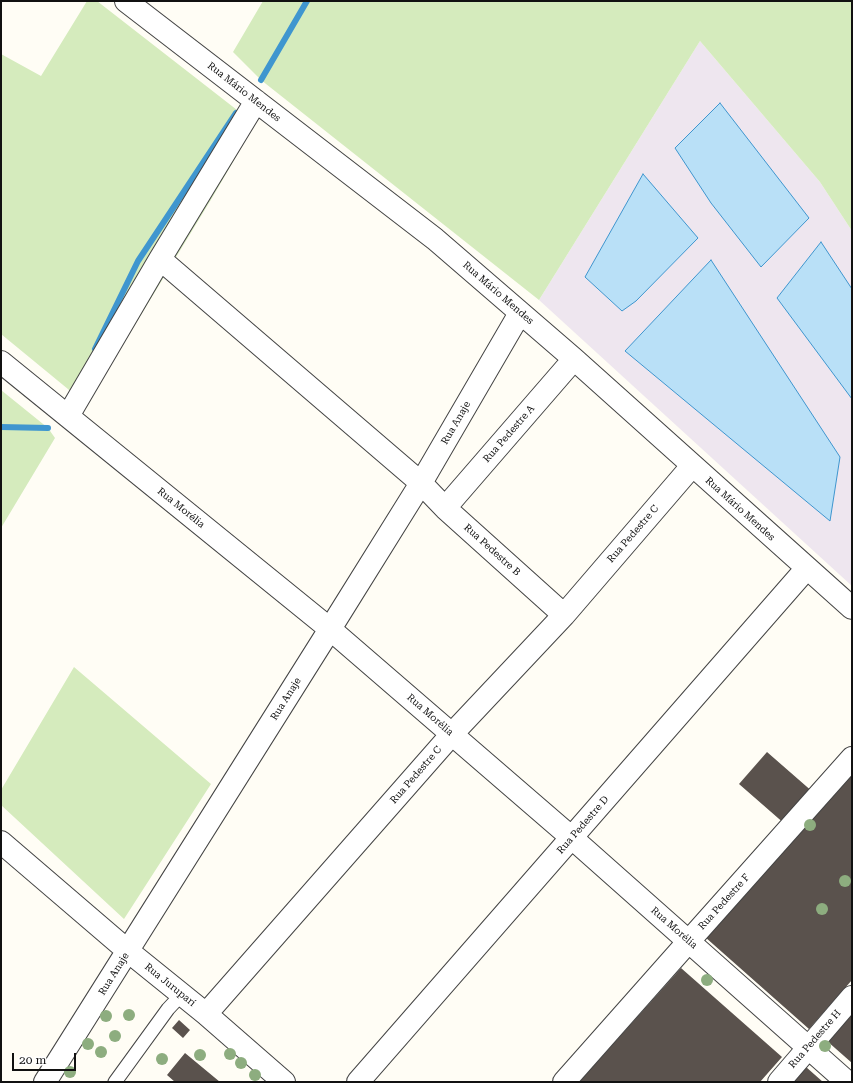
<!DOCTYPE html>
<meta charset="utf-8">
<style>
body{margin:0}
#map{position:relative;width:853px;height:1083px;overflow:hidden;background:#fffdf5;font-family:"Roboto Serif",serif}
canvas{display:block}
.frame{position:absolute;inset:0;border:2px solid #111;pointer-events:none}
.scale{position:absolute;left:12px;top:1053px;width:64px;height:18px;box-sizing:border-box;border:2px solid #111;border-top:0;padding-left:5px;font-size:12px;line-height:14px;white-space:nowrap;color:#111;-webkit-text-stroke:3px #fff;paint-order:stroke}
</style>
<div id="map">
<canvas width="853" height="1083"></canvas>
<div class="frame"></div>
<div class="scale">20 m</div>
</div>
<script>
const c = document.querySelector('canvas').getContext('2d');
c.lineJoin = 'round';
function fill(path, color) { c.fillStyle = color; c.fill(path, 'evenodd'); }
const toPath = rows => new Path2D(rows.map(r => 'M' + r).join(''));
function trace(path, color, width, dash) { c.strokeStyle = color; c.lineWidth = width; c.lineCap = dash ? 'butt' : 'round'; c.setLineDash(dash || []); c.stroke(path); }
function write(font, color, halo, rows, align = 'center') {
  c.font = font + ' "Roboto Serif",serif'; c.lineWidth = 4; c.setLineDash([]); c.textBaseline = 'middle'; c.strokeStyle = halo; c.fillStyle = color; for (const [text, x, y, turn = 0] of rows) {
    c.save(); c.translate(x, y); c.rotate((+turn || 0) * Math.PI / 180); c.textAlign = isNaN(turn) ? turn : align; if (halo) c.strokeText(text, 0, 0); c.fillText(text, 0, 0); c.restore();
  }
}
fill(toPath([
 [700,41,820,182,852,231,852,586,539,300]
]), '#eee6ef');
fill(toPath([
 [87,1,97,1,255,124,212,198,88,402,74,394,1,334,1,54,41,76],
 [263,1,852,1,852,231,820,182,700,41,539,300,261,80,233,52],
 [1,390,48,428,55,438,1,528],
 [74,667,211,784,124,919,1,805,1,790]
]), '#d5ebbd');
const water = toPath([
 [720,103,809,218,761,267,711,203,675,148,720,103],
 [643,174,698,238,636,301,622,311,585,277,643,174],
 [821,242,852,289,852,399,777,298,821,242],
 [711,260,840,457,830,521,625,351,711,260]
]);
fill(water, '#b9e0f7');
trace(water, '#3f96cf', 1);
trace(toPath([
 [261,80,307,1],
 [95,349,138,261,236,113],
 [1,427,48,428]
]), '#3f96cf', 6);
fill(toPath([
 [767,752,814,793,786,825,739,784],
 [852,773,852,980,809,1029,705,937],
 [681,968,782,1057,760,1082,579,1082],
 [852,1013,852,1063,827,1041],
 [179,1020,190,1030,183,1038,172,1028],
 [185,1053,220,1082,175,1082,167,1075],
 [806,1067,823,1082,793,1082]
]), '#5a524d');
const service = toPath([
 [115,1082,168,1009,182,994]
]);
const minor = toPath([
 [126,1,435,239,574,359,852,608],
 [160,259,421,483,445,508,564,615],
 [1,362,330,629,572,838,847,1082],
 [68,416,160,259,256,101],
 [445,508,574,359],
 [1,842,128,951,206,1014,284,1082],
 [206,1014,452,734,564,615,692,466],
 [45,1082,330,629,421,483,520,313],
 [358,1082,807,568],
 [564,1082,689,941,852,758],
 [779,1082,852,997]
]);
trace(service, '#444', 15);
trace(minor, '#444', 24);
trace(service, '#fff', 13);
trace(minor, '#fff', 22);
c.fillStyle = '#8dad7f';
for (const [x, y] of [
 [810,825],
 [845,881],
 [822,909],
 [707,980],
 [129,1015],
 [106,1016],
 [115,1036],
 [88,1044],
 [825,1046],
 [101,1052],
 [230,1054],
 [200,1055],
 [162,1059],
 [241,1063],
 [70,1072],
 [255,1075]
]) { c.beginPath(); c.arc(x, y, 6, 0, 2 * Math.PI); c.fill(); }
write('10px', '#111', '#fff', [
 ["Rua Mário Mendes",244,92,38],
 ["Rua Mário Mendes",498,293,41],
 ["Rua Anaje",456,423,-60],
 ["Rua Pedestre A",509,434,-49],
 ["Rua Morélia",181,508,39],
 ["Rua Mário Mendes",740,509,42],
 ["Rua Pedestre C",633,534,-49],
 ["Rua Pedestre B",492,550,42],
 ["Rua Anaje",286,699,-58],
 ["Rua Morélia",430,715,41],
 ["Rua Pedestre C",416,775,-49],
 ["Rua Pedestre D",583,825,-49],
 ["Rua Pedestre F",724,902,-48],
 ["Rua Morélia",674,928,41],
 ["Rua Anaje",114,974,-58],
 ["Rua Juruparí",170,985,39],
 ["Rua Pedestre H",815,1039,-49]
]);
</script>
